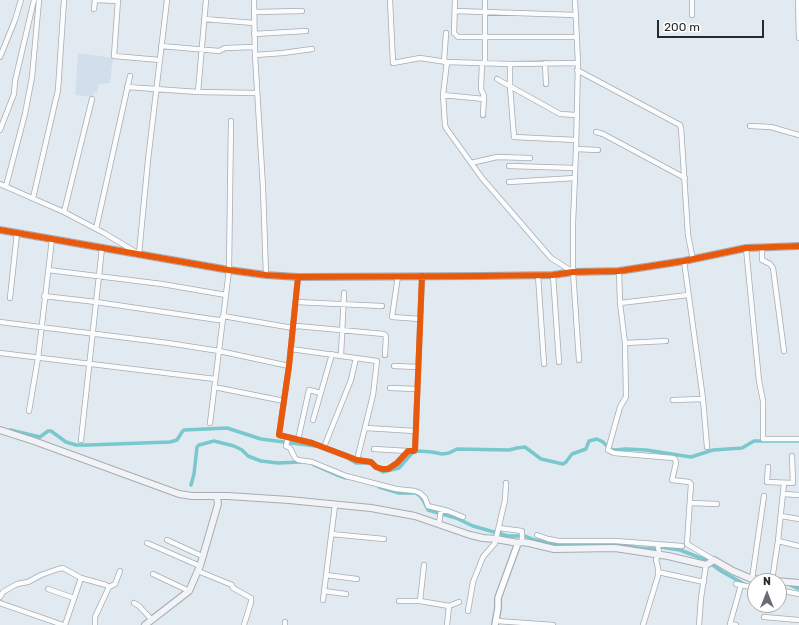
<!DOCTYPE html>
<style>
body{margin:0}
#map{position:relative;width:799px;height:625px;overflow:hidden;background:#e2eaf1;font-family:Rubik,sans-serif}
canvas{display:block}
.north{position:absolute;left:747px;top:573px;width:40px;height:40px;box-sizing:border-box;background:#fff;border:1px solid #a8aaac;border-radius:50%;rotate:0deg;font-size:11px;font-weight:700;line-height:16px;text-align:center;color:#252a2f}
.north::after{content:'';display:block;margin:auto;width:14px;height:18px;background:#676d73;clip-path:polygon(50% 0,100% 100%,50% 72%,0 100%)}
.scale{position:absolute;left:657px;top:20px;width:107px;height:18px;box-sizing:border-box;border:2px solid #252a2f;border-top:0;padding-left:5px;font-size:12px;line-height:14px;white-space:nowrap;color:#252a2f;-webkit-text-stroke:3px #fff;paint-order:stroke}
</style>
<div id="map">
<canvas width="799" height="625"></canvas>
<div class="north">N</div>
<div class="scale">200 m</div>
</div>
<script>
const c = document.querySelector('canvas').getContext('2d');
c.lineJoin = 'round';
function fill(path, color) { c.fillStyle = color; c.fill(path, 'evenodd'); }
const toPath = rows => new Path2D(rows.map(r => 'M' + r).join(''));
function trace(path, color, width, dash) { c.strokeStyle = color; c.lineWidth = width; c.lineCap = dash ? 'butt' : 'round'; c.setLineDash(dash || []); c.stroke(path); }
fill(toPath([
 [78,53,113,58,110,83,99,84,97,93,94,92,93,97,75,95]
]), '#d1dfec');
trace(toPath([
 [10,430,40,437,48,431,51,431,66,442,76,445,88,445,170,442,177,440,182,432,184,430,227,428,261,439,315,446],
 [349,459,356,463,365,463],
 [314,465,337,475,346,478],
 [378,469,383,472,399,468,412,453,418,451,432,452,442,454,449,453,457,449,509,450,517,448,525,447,541,459,563,464,566,462,572,454,586,449,589,441,597,439,603,442,610,449,615,450,626,449,646,450,691,457,713,450,742,448,754,441,799,441],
 [191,485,194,474,197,447,199,445,214,441,234,446,242,450,248,456,261,461,278,463,301,462],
 [379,487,399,493,416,493,419,495,423,500,428,510,456,518,473,526,508,536,525,536,535,540,555,544,612,543,638,548,654,549,661,547,680,550,706,560,721,571,746,585],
 [788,584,799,589]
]), '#79c8cd', 3.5);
const minor = toPath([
 [97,0,118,1],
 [118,0,114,56,160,60],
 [254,0,255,55,263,188,266,275],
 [390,0,393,63,420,58,447,62,510,64,578,63],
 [455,0,454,33,458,37,577,37],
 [575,0,578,63,576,149,573,223,573,272,579,360],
 [798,0,799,38],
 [94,9,95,0],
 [455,11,576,15],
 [254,12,302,11],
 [692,15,692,0],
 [204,19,254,23],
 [254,34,306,31],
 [161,46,219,51,225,48,254,47],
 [255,55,283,53,312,49],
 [0,57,15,20,21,0],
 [444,62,446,33],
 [447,62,443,95,445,125,446,128,482,178,551,258,573,272],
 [482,63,481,89,484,96,483,115],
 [485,63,485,0],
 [545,63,546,84],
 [510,64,510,87,514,137,576,140],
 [577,70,680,125,681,128,688,235,693,260],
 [497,79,560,114,576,115],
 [127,87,198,92,257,93],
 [198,92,206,0],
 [443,95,484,99],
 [750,126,771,127,799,135],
 [0,130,14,94,15,81,34,0],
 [596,132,603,134,685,178],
 [576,149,598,150],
 [471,163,497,157,530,158],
 [509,166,575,168],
 [509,182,575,178],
 [0,184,64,212,104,233,139,254,148,160,167,0],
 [6,186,25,114,32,77,39,0],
 [33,198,58,90,64,0],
 [64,212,92,99],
 [96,229,130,76],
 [746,248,759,381,763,401,763,439,799,439],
 [762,248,762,260,770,264,773,268,784,351],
 [684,261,703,399,707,447],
 [48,270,162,284,226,295],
 [619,271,620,303,625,343,626,397,620,407,608,450,614,453,673,458,675,459,676,463,672,480,689,482,691,484,687,544,714,560],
 [538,275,544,364],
 [553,275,559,362],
 [398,276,392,317,420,319],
 [298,277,289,366,279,435,312,443,357,460,371,462,376,467,382,469,388,469,397,463,408,451,413,451,415,450,422,276],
 [44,296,96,302,218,320,221,320,223,316,293,328,297,326,384,334,386,336,385,355],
 [10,298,17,233],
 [296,302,382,306],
 [620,303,688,295],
 [0,322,168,343,219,351,289,366],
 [625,343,666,341],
 [291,349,377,361,373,395,357,460],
 [0,353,215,379],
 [341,355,344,293],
 [394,366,418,367],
 [214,387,284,401],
 [390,388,417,389],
 [673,400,703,399],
 [29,411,38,358,52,239],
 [313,420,332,354],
 [210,423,229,270,231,121],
 [366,428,415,431],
 [288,438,286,446,290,448,295,458,298,460,312,462,346,476,396,489,415,491,420,493,425,498,428,506,448,511,463,517],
 [81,440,102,248],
 [298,440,309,390,321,393],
 [324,447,351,380,356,358],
 [374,449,408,451],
 [768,467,767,482,793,483,792,456],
 [783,494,799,495],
 [691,503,717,504],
 [781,516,799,519],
 [439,523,441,510],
 [499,528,522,531,522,542],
 [331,534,384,539],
 [537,535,548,539,559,541,615,541,682,546],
 [167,540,202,556],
 [778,541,799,546],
 [147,543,200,566],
 [198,571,232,585,233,588,251,598,251,602,244,625],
 [658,572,704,582],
 [153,574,189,591],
 [326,575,357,579],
 [752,579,764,496],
 [772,580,778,541,784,483],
 [736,584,755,588],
 [109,587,115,584,120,571],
 [48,589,74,598],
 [779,590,799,594],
 [324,591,346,594],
 [0,597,3,592,17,584,28,582,41,575,58,569,63,568,81,578,106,585,109,587,95,617,95,625],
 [323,600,335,505],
 [399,601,420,601,449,606,459,602],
 [420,601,424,565],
 [0,603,63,625],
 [134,603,139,606,151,619],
 [468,611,473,582,483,557,495,543,505,500,506,483],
 [764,617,799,620],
 [497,621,553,625],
 [65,625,81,578],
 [285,625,285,622],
 [447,625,449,606],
 [643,625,658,576,658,568,656,560,659,551,657,544],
 [699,625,701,598,706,565],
 [736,625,730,624,741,585]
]);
const tertiary = toPath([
 [0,230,229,270,266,275,298,277,480,276,553,275,573,272,619,271,684,261,746,248,799,246],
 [495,625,498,608,498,598,518,543]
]);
const secondary = toPath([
 [0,430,34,441,179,494,192,496,228,496,289,500,371,508,415,516,470,535,483,538,496,539,518,543,522,542,529,543,554,549,615,548,668,556,706,565,714,560,733,571,752,579,799,583],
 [145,625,189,591,200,566,218,504,217,497]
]);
trace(minor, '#a6acb1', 6);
trace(tertiary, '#a6acb1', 8);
trace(secondary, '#a6acb1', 8);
trace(minor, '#fbfcfd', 4.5);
trace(tertiary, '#fbfcfd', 5.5);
trace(secondary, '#f1f3f6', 6);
trace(toPath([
 [0,230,229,270,266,275,298,277,480,276,553,275,573,272,619,271,684,261,746,248,799,246],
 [298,277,289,366,279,435,312,443,357,460,371,462,376,467,382,469,388,469,397,463,408,451,413,451,415,450,422,276]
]), '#e8590c', 6);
</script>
